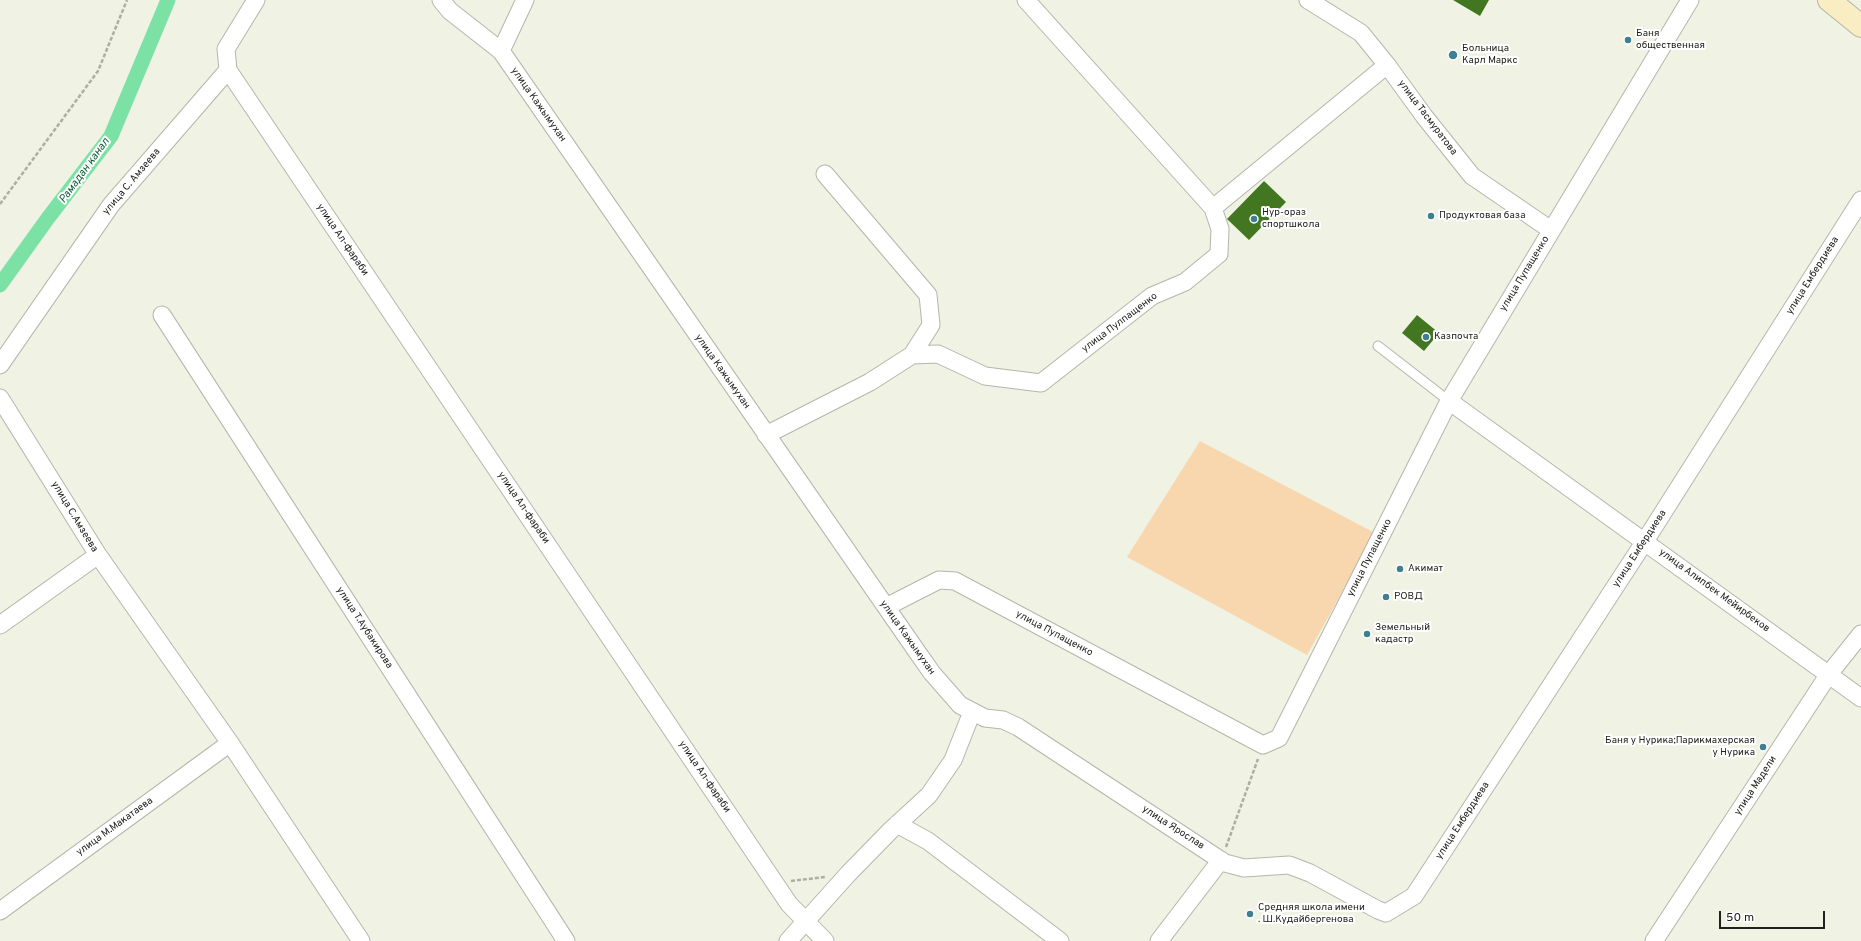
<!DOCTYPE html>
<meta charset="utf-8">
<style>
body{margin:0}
#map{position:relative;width:1861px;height:941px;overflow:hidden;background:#f0f2e4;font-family:Overpass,sans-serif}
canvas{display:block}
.scale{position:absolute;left:1719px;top:911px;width:106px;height:18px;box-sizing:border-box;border:2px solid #21211c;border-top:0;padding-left:5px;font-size:12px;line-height:14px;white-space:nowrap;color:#21211c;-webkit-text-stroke:3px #fff;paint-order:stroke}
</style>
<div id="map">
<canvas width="1861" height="941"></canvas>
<div class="scale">50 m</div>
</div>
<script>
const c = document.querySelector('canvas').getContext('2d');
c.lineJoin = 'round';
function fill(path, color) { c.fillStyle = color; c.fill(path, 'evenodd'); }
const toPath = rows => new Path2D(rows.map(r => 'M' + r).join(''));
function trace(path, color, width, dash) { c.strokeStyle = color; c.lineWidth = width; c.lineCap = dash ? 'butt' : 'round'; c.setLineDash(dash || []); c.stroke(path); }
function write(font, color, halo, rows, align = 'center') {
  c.font = font + ' Overpass,sans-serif'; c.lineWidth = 4; c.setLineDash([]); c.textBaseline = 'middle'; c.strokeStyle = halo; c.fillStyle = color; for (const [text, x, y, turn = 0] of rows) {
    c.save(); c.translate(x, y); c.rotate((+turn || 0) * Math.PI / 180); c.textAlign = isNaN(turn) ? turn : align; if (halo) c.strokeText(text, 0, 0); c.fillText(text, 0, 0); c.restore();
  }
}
fill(toPath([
 [1200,441,1375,533,1307,655,1127,557]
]), '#f8d7af');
trace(toPath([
 [0,285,48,218,111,136,168,0]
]), '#7be1a4', 15);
fill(toPath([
 [1453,0,1489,0,1480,16],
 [1264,181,1286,202,1249,240,1227,219],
 [1417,315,1439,333,1424,351,1402,333]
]), '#437620');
const lane = toPath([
 [1378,346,1449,401]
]);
const street = toPath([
 [441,0,450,11,501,51,920,656,932,673,960,705,985,718,1003,720,1018,727,1225,863,1244,868,1289,865,1310,873,1378,910,1386,913,1414,896,1645,541,1861,200],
 [1308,0,1361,33,1387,65,1424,116,1472,176,1551,230],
 [501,51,525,0],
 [228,70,789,904,825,941],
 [825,174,928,295,931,325,912,355],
 [1213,208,1387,65],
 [162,315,566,941],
 [0,365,111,205,228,70,226,49,256,0],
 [0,398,98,555,0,625],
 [1449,401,1861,698],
 [766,435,870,382,912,355,938,354,985,376,1041,383,1152,296,1185,282,1219,254,1220,229,1213,208,1026,0],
 [98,555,230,743,361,941],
 [886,607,939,580,955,581,1263,745,1279,738,1449,401,1690,0],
 [897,824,928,841,1060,941],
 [0,911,230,743],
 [788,941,848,874,891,830,929,795,953,760,972,712],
 [1159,941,1221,860],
 [1654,941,1829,674,1861,634]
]);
const secondary = toPath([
 [1829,0,1861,26]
]);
trace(lane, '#b4b6a9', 11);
trace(street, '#b4b6a9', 19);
trace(secondary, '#b4b6a9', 24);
trace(toPath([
 [0,204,98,71,127,0],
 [1226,847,1258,759],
 [791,881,825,877]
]), '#adafa3', 2.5, [4, 2]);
trace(lane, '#fff', 9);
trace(street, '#fff', 17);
trace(secondary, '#f8edc3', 22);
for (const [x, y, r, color] of [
 [1628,40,4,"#3e8092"],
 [1453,55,5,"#3e8092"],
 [1431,216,4,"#3e8092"],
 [1254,219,4,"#3e8092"],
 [1426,337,4,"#3e8092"],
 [1400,569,4,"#3e8092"],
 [1386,597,4,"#3e8092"],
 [1367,634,4,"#3e8092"],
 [1763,747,4,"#3e8092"],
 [1250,914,4,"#3e8092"]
]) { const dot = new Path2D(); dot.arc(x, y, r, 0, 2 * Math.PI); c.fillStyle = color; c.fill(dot); trace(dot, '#fff', 1.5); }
write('10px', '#21211c', '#fff', [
 ["Баня",1636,34],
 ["общественная",1636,46],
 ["Больница",1462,49],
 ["Карл Маркс",1462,61],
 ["Нур-ораз",1262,213],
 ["спортшкола",1262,225],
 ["Продуктовая база",1439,216],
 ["Казпочта",1434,337],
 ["Акимат",1408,569],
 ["РОВД",1394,597],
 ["Земельный",1375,628],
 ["кадастр",1375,640],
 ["Баня у Нурика;Парикмахерская",1755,741,"right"],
 ["у Нурика",1755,753,"right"],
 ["Средняя школа имени",1258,908],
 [". Ш.Кудайбергенова",1258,920]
], 'left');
write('10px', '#21211c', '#fff', [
 ["улица Кажымухан",538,105,55],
 ["улица Тасмуратова",1427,118,53],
 ["улица С. Амзеева",132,182,-50],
 ["улица Ал-фараби",342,240,56],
 ["улица Пупащенко",1525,274,-59],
 ["улица Ембердиева",1813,276,-58],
 ["улица Пулпащенко",1120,323,-37],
 ["улица Кажымухан",722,372,55],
 ["улица Ал-фараби",523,508,56],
 ["улица С.Амзеева",74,517,59],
 ["улица Ембердиева",1640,549,-57],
 ["улица Пупащенко",1370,558,-63],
 ["улица Алипбек Мейирбеков",1714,591,36],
 ["улица Т.Аубакирова",364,628,57],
 ["улица Пупащенко",1054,634,28],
 ["улица Кажымухан",907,638,55],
 ["улица Ал-фараби",704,777,56],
 ["улица Мадели",1756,786,-57],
 ["улица Ембердиева",1463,821,-57],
 ["улица М.Макатаева",115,827,-36],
 ["улица Ярослав",1173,828,33]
]);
write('italic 11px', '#0b5a34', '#fff', [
 ["Рамадан канал",85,171,-54]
]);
</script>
